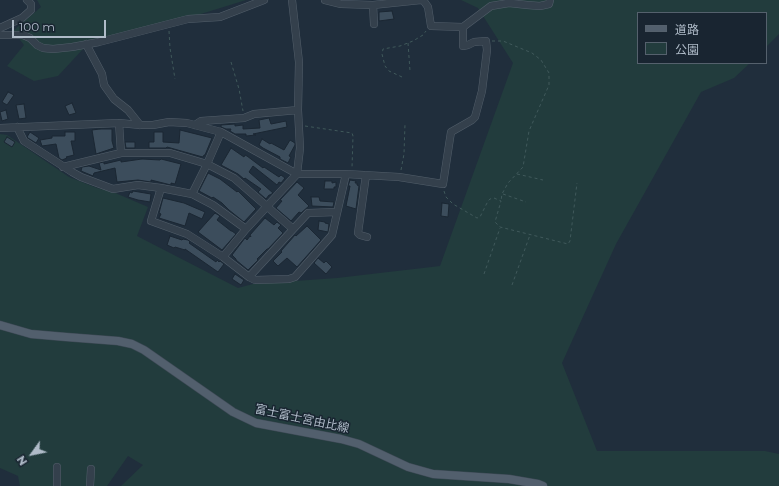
<!DOCTYPE html>
<meta charset="utf-8">
<style>
body{margin:0}
#map{position:relative;width:779px;height:486px;overflow:hidden;background:#202e3c;font-family:Montserrat,"Noto Sans JP",sans-serif}
canvas{display:block}
.legend{position:absolute;left:637px;top:12px;width:130px;height:52px;box-sizing:border-box;background:#192531;border:1px solid #55616d;margin:0;padding:5px 7px;list-style:none;font-size:12px;color:#afbbc8}
.legend li{display:flex;align-items:center;gap:8px;height:20px}
.legend b{width:20px;border:1px solid #55616d}
.north{position:absolute;left:12px;top:434px;width:40px;height:40px;-webkit-text-stroke:3px #192531;paint-order:stroke;rotate:237deg;font-size:11px;font-weight:700;line-height:16px;text-align:center;color:#afbbc8}
.north::after{content:'';display:block;margin:auto;width:14px;height:18px;background:#afbbc8;clip-path:polygon(50% 0,100% 100%,50% 72%,0 100%)}
.scale{position:absolute;left:12px;top:20px;width:94px;height:18px;box-sizing:border-box;border:2px solid #afbbc8;border-top:0;padding-left:5px;font-size:12px;line-height:14px;white-space:nowrap;color:#afbbc8;-webkit-text-stroke:3px #192531;paint-order:stroke}
</style>
<div id="map">
<canvas width="779" height="486"></canvas>
<ul class="legend">
<li><b style="height:5px;background:#525f6d"></b>道路</li>
<li><b style="height:11px;background:#223c3d"></b>公園</li>
</ul>
<div class="north">N</div>
<div class="scale">100 m</div>
</div>
<script>
const c = document.querySelector('canvas').getContext('2d');
c.lineJoin = 'round';
function fill(path, color) { c.fillStyle = color; c.fill(path, 'evenodd'); }
const toPath = rows => new Path2D(rows.map(r => 'M' + r).join(''));
function trace(path, color, width, dash) { c.strokeStyle = color; c.lineWidth = width; c.lineCap = dash ? 'butt' : 'round'; c.setLineDash(dash || []); c.stroke(path); }
function write(font, color, halo, rows, align = 'center') {
  c.font = font + ' Montserrat,"Noto Sans JP",sans-serif'; c.lineWidth = 3; c.setLineDash([]); c.textBaseline = 'middle'; c.strokeStyle = halo; c.fillStyle = color; for (const [text, x, y, turn = 0] of rows) {
    c.save(); c.translate(x, y); c.rotate((+turn || 0) * Math.PI / 180); c.textAlign = isNaN(turn) ? turn : align; if (halo) c.strokeText(text, 0, 0); c.fillText(text, 0, 0); c.restore();
  }
}
fill(toPath([
 [37,0,246,0,159,27,83,49,58,76,34,81,7,66,24,45,13,31,41,7],
 [461,0,779,0,779,34,766,47,766,13,638,13,638,63,750,63,734,78,701,92,616,244,562,363,597,451,765,451,779,454,779,486,121,486,143,465,128,456,107,486,20,486,18,476,0,468,0,134,7,135,69,177,97,188,113,192,148,207,137,236,238,288,253,284,337,278,440,266,513,63,478,8]
]), '#223c3d');
const building = toPath([
 [392,11,394,19,379,21,379,12,392,11],
 [8,92,14,95,7,105,2,102,8,92],
 [72,103,76,113,69,115,65,106,72,103],
 [24,104,26,118,19,119,16,105,24,104],
 [6,110,8,119,2,121,0,112,6,110],
 [269,118,271,124,286,121,287,127,253,134,256,135,246,136,246,134,235,134,230,131,231,129,226,129,221,127,221,125,235,124,235,126,243,125,243,129,260,128,259,120,269,118],
 [100,129,112,129,112,141,114,148,96,154,92,130,100,129],
 [180,130,212,138,205,155,204,155,203,157,199,156,167,147,166,148,149,148,149,142,154,142,154,132,163,132,163,142,179,143,180,130],
 [30,132,39,138,36,143,28,138,27,137,30,132],
 [65,132,75,132,75,141,71,141,74,155,66,157,67,158,62,160,59,158,56,144,42,146,40,140,52,138,52,136,65,136,65,132],
 [7,137,15,142,12,147,4,142,7,137],
 [262,139,270,144,271,143,284,150,290,140,295,143,295,145,289,156,291,157,288,163,280,159,280,157,263,148,259,145,262,139],
 [125,142,135,142,135,148,126,148,125,142],
 [231,148,244,157,245,155,247,156,263,168,264,167,279,177,281,175,285,178,281,183,279,182,277,185,253,166,249,172,273,193,270,195,269,195,266,199,258,192,261,189,245,178,244,179,238,174,221,165,231,148],
 [142,159,160,160,161,159,181,164,175,184,171,183,171,185,151,180,151,182,138,180,117,182,115,168,94,173,93,176,81,171,82,167,89,166,101,170,99,163,104,162,104,164,121,160,121,162,142,159],
 [208,173,220,179,237,192,238,191,256,209,244,222,229,210,222,203,213,197,212,198,199,191,208,173],
 [350,180,356,181,355,183,357,183,357,185,359,186,356,209,346,206,350,186,348,186,350,180],
 [325,181,332,181,332,183,336,182,336,187,334,187,334,189,324,189,325,181],
 [297,182,304,188,298,195,309,206,301,213,299,212,291,221,276,208,282,201,280,200,297,182],
 [133,191,151,194,150,202,138,200,128,197,130,192,132,193,133,191],
 [311,197,319,197,320,201,334,202,333,207,312,206,311,197],
 [163,198,184,203,205,212,202,219,189,213,185,226,159,218,161,214,159,213,163,198],
 [442,203,449,204,448,217,441,216,442,203],
 [215,213,220,216,217,220,231,231,232,231,236,234,222,250,198,232,215,213],
 [265,218,274,225,277,222,281,225,278,228,283,233,268,249,267,249,257,259,258,260,248,270,236,260,236,259,232,255,245,238,247,240,250,236,251,237,250,235,265,218],
 [319,221,325,222,325,223,329,224,328,232,318,230,319,221],
 [307,226,321,240,297,267,287,258,278,266,273,261,282,252,281,251,295,235,296,236,307,226],
 [170,236,182,240,183,239,188,240,190,242,189,243,216,262,217,260,219,262,220,261,224,264,218,272,185,249,185,250,175,247,174,248,167,245,170,236],
 [318,258,324,263,326,261,332,267,326,274,314,263,318,258],
 [235,274,244,280,241,285,232,279,235,274]
]);
fill(building, '#3c4d5c');
trace(building, '#1b2733', 1);
const minor = toPath([
 [325,0,341,4,373,5,421,0],
 [423,0,428,7,431,26,463,27,491,6,509,3,527,5,540,6,549,4,550,0],
 [373,5,374,24],
 [0,28,22,18,31,10,31,4,27,0],
 [0,35,23,35,30,38,37,45,43,48,53,49,72,47,99,42,188,19,220,17,264,0],
 [86,44,102,74,104,85,114,99,128,110,140,125],
 [119,123,121,153],
 [195,125,201,121,244,118,254,114,298,110],
 [17,127,24,141,72,172,81,177,113,189,138,185,161,188,151,221,187,234,223,257,249,277,255,280,289,279,295,277,332,235,346,174],
 [0,128,119,123,140,125,153,125,169,122,187,123,221,132,297,174,346,174,399,177,443,184,451,132,472,120,475,117,482,91,487,50,486,41,474,42,468,45,463,46,463,27],
 [63,167,121,153,170,153,207,164,234,178,293,229],
 [366,175,358,233,360,235,367,237],
 [161,188,192,194,213,205,246,229],
 [192,194,207,164,221,132],
 [223,257,246,229,297,174,300,148,298,110,299,62,292,0],
 [249,277,308,213,337,212],
 [57,486,57,467],
 [90,486,91,469]
]);
const major = toPath([
 [0,325,31,334,66,337,118,341,132,344,144,350,233,412,256,423,341,439,359,444,408,467,433,474,509,479,538,484,543,486]
]);
trace(minor, '#525e6a', 8);
trace(major, '#3d4955', 9);
trace(toPath([
 [169,31,170,48,175,79],
 [492,41,503,41,532,53,541,60,549,73,549,85,529,131,523,167,508,183,502,194,501,201],
 [408,43,410,71],
 [231,62,239,89,243,111],
 [402,77,389,71,385,66,382,54,383,49,400,46,413,41,423,35,426,31],
 [305,126,352,133,353,136,352,168],
 [401,170,404,154,405,124],
 [517,174,543,180],
 [444,191,446,197,453,204,477,218,480,217,488,201,490,199,494,198,501,201,495,222,500,227,568,244,570,241,577,183],
 [503,194,526,202],
 [484,274,500,228],
 [512,285,530,235]
]), '#40595b', 1, [3, 3]);
trace(minor, '#34404c', 7);
trace(major, '#525f6d', 8);
write('12px', '#afbbc8', '#192531', [
 ["富士富士宮由比線",302,419,12]
]);
</script>
